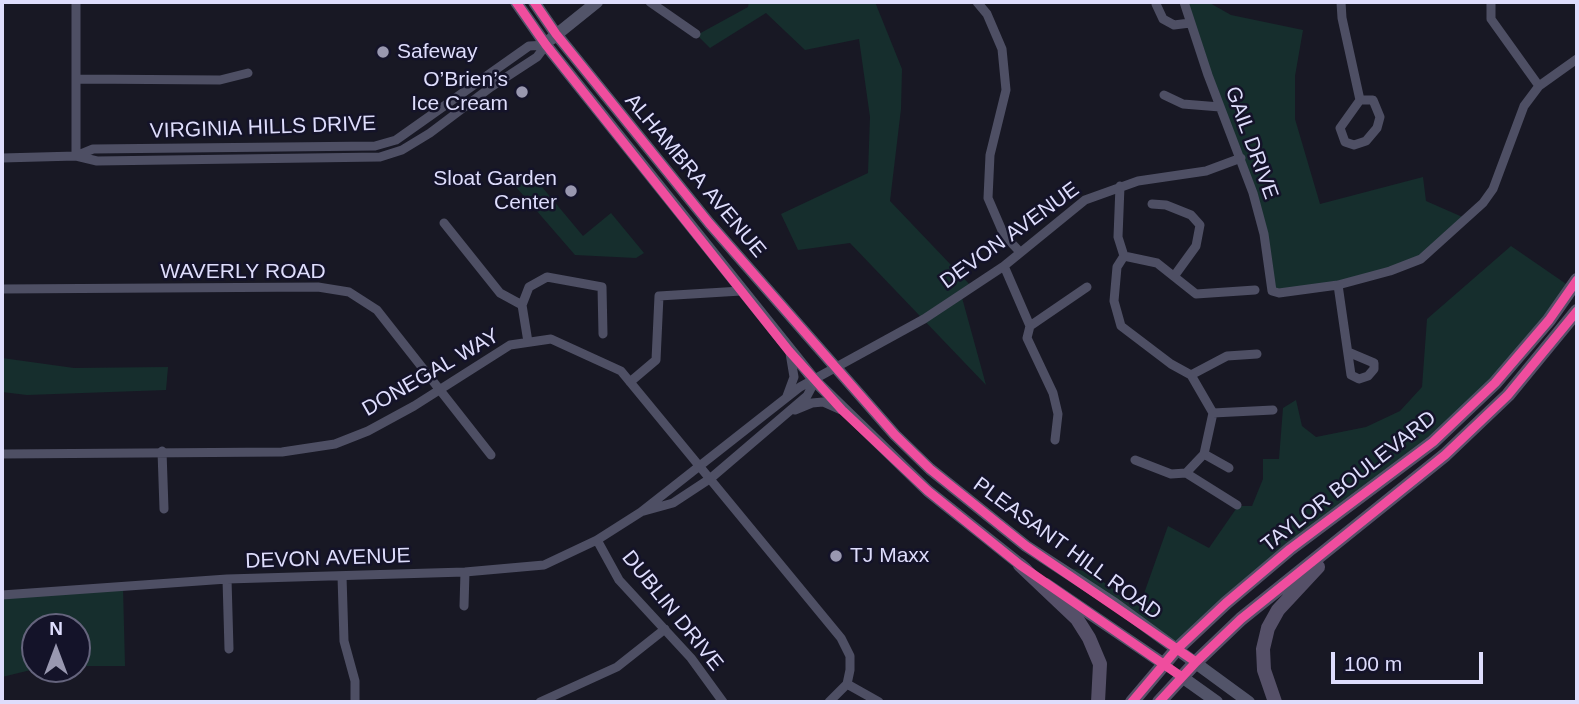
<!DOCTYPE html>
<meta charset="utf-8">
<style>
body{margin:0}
#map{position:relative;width:1579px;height:704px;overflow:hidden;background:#181824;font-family:Arial,sans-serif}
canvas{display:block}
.frame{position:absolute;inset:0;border:4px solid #deddfc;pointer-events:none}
.north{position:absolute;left:21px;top:613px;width:70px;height:70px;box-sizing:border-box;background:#141329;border:2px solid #65647d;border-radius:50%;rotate:0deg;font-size:19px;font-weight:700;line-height:28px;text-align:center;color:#deddfc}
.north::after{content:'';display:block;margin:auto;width:24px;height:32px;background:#9998b0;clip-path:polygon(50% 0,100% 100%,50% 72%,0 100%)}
.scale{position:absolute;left:1331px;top:652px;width:152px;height:32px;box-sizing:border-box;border:4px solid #deddfc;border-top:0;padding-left:9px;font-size:21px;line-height:24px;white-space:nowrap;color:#deddfc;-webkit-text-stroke:5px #141329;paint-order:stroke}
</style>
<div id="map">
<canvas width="1579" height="704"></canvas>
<div class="frame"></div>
<div class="north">N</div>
<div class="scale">100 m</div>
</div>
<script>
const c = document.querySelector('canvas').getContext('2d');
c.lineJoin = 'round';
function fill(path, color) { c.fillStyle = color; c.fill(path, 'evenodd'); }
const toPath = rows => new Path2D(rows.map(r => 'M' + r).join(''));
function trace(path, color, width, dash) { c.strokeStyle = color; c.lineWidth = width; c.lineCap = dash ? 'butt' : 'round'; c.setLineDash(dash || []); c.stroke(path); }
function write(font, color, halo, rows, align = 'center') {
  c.font = font + ' Arial,sans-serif'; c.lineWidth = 5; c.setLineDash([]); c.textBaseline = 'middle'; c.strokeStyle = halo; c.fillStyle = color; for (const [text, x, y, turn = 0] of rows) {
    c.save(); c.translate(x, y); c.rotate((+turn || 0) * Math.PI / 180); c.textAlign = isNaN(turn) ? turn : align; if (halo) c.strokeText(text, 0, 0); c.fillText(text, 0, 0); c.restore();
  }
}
fill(toPath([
 [749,2,875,2,902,69,901,109,890,201,972,287,961,294,986,385,850,243,798,250,781,214,868,173,870,117,859,39,805,50,766,13,710,48,697,35,748,7],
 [1184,2,1208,2,1231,15,1303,30,1295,76,1295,119,1320,204,1423,177,1426,201,1467,219,1421,259,1338,285,1272,291,1264,234],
 [532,175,583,236,611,213,644,253,636,258,575,255,516,187],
 [1511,246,1572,288,1495,383,1176,650,1055,565,1089,572,1126,598,1141,602,1168,526,1209,548,1238,506,1252,506,1263,479,1263,459,1279,459,1283,408,1296,400,1302,426,1316,437,1366,427,1400,411,1422,387,1427,319],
 [2,358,74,368,168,367,166,390,27,395,2,392],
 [123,587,125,666,77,666,77,627,35,627,35,669,2,677,2,595]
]), '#162e2d');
trace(toPath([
 [650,2,696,34],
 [977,2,987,14,1002,49,1006,90,990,155,988,198,1004,235,1020,252],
 [1184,2,1208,75,1253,193,1264,234,1272,291,1279,293,1338,285,1390,271,1421,259,1483,203,1493,189,1524,106,1539,86,1577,59],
 [1341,2,1342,18,1360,100,1340,128,1345,142,1354,145,1366,141,1377,128,1380,117,1373,100,1360,100],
 [1491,2,1491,19,1539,86],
 [1156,4,1163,19,1174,25,1190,23],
 [546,45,537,57,491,87,430,133,402,150,380,157,97,161,76,156,93,149,375,146,396,140,529,46,546,45],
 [78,79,220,80,248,73],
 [1164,95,1183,104,1220,107],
 [2,158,76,156,76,2],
 [1120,186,1118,237,1124,256,1157,263,1196,294,1255,290],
 [1152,204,1166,205,1191,215,1200,225,1196,246,1175,275],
 [444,223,500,293,522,305,528,342],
 [1124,256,1117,267,1114,301,1121,326,1171,364,1191,375,1213,413,1204,454,1186,473,1171,474,1135,460],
 [1004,266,1030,326,1087,287],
 [1338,285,1351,375,1359,379,1368,376,1374,369,1374,363,1348,352],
 [2,289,318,287,349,292,377,310,491,455],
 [522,305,529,287,547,277,602,287,603,334],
 [1030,326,1027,338,1053,393,1058,414,1055,440],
 [1191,375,1227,356,1257,354],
 [630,382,656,360,659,296,741,291],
 [787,396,794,377,790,353],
 [795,410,812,403,823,402,841,410],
 [1213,413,1273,410],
 [162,451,164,509],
 [2,454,282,452,335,444,368,431,414,406,510,345,551,339,621,371,841,638,850,656,850,670,847,684,829,702],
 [1204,454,1229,468],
 [1186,473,1237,505],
 [644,511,673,503,711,478,807,396,815,381],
 [597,540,619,580,691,658,723,702],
 [342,576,344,641,355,681,355,702],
 [227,579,229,649],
 [2,595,227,579,465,572,544,565,597,540,641,512,800,387,924,319,1004,266,1085,200,1138,181,1206,171,1241,158],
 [464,606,465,572],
 [847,684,879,702],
 [540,702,617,667,665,629]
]), '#4e4f64', 9);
trace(toPath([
 [516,2,546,45,815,381,928,491,1026,569],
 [534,2,556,34,709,223,895,435,930,469,1026,546,1115,604,1249,702],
 [551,39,597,2],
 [1046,584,1164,664],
 [1182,677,1217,702]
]), '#525469', 12);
trace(toPath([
 [1020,565,1077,619,1089,638,1100,664,1098,702],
 [1132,702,1176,650,1226,603,1290,549,1433,442,1495,383,1549,320,1577,280],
 [1159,702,1196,662,1241,619,1445,455,1508,395,1577,311],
 [1275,702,1264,670,1263,649,1268,628,1278,610,1318,567]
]), '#555068', 14);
trace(toPath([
 [516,2,546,45,789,351,842,410,928,491,1020,565,1182,677],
 [534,2,556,34,709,223,895,435,930,469,1026,546,1196,662],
 [1132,702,1176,650,1226,603,1290,549,1433,442,1495,383,1549,320,1577,280],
 [1159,702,1196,662,1241,619,1445,455,1508,395,1577,311]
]), '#ef4d9e', 9);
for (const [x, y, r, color] of [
 [383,52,7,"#9998b0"],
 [522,92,7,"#9998b0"],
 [571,191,7,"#9998b0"],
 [836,556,7,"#9998b0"]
]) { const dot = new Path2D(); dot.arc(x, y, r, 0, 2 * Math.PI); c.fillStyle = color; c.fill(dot); trace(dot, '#141329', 2.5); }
write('21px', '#deddfc', '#141329', [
 ["Safeway",397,52],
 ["O’Brien’s",508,80,"right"],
 ["Ice Cream",508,104,"right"],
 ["Sloat Garden",557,179,"right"],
 ["Center",557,203,"right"],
 ["TJ Maxx",850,556]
], 'left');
write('21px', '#deddfc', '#141329', [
 ["VIRGINIA HILLS DRIVE",263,128,-2],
 ["GAIL DRIVE",1251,143,70],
 ["ALHAMBRA AVENUE",695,176,50],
 ["DEVON AVENUE",1010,236,-36],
 ["WAVERLY ROAD",243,272],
 ["DONEGAL WAY",431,373,-30],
 ["TAYLOR BOULEVARD",1349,482,-38],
 ["PLEASANT HILL ROAD",1067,549,36],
 ["DEVON AVENUE",328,559,-2],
 ["DUBLIN DRIVE",672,611,51]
]);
</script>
